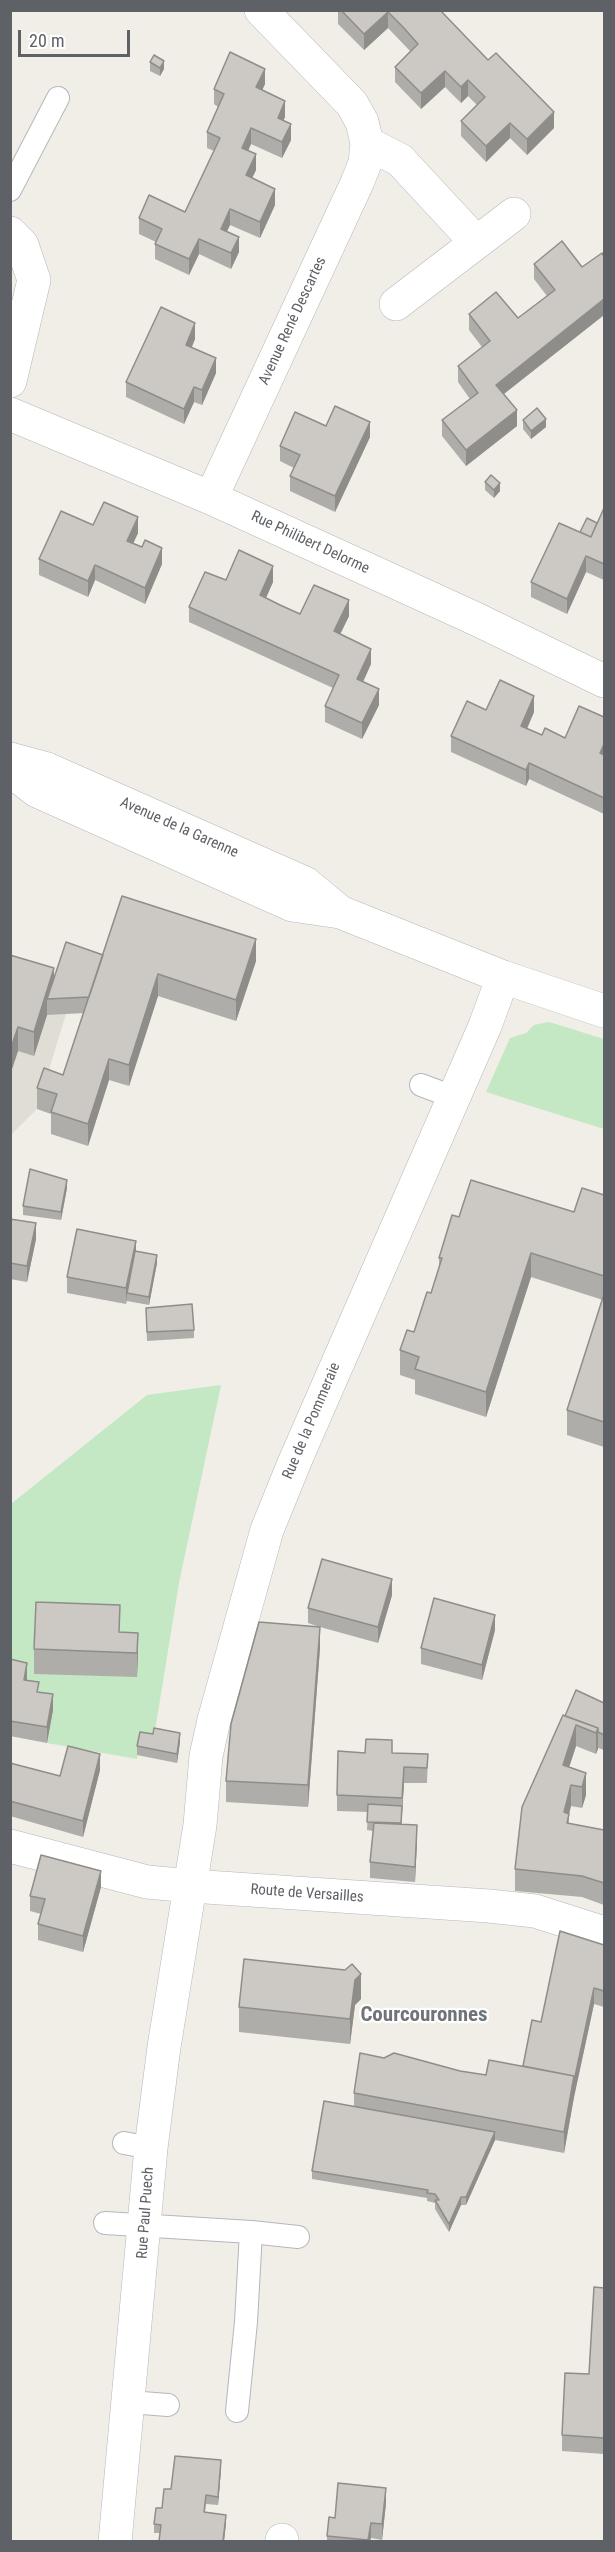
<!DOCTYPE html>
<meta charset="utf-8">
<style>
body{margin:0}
#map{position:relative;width:615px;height:2552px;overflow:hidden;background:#f0eee7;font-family:"Roboto Condensed",sans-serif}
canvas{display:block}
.frame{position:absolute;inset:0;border:12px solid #5e6267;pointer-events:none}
.scale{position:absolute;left:18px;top:30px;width:112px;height:27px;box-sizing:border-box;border:3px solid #5e6267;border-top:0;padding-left:8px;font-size:18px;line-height:21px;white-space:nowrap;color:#5e6267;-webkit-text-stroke:4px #fff;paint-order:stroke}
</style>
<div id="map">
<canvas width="615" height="2552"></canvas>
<div class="frame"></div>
<div class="scale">20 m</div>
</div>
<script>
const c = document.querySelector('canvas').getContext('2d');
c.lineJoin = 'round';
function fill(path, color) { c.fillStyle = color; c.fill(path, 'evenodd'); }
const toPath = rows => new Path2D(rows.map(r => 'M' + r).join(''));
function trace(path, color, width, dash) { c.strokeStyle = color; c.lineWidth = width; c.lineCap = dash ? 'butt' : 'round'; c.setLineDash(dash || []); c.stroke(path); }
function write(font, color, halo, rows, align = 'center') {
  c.font = font + ' "Roboto Condensed",sans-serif'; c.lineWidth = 4.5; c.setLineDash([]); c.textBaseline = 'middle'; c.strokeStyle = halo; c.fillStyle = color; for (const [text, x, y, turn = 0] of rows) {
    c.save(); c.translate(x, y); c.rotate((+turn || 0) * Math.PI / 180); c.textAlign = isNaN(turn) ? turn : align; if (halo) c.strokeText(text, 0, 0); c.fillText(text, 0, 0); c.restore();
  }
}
fill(toPath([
 [11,980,91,1013,66,1014,37,1109,11,1135]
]), '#e0ddd5');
fill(toPath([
 [549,1022,604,1039,604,1129,486,1092,510,1038,526,1033,534,1025],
 [221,1385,179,1583,153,1743,140,1740,137,1759,47,1743,53,1710,11,1674,11,1504,147,1395]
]), '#c4e8c3');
const service = toPath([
 [10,190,58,98],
 [421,1085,453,1097],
 [124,2143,151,2148],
 [105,2223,251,2232,246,2322,237,2411],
 [251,2232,298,2237],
 [129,2402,168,2405]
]);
const minor = toPath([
 [367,143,400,160,476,242],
 [10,233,22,245,34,280,10,381],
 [396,304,514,214],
 [10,414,211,498,476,619,604,681],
 [211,498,357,183,365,163,367,143,362,122,352,104,261,10],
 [191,1886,489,1906,535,1911,604,1933],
 [282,2542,282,2540]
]);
const tertiary = toPath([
 [10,759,47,769,305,883,340,912],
 [10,770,37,791,292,905,340,912,503,977,604,1011],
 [10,1846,147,1882,191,1886],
 [115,2542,151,2148,164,2047,200,1825,206,1756,214,1720,267,1530,295,1461,485,1026,503,977]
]);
trace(service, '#b4b7bb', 24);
trace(minor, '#b4b7bb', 34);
trace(tertiary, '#b4b7bb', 34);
trace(service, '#fff', 22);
trace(minor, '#fff', 33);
trace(tertiary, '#fff', 33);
fill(toPath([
 [338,10,440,10,554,128,527,155,510,138,486,162,461,136,461,121,477,105,468,96,461,103,445,87,421,109,395,82,395,67,410,51,388,28,364,50,338,24],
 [150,62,164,69,160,76,150,71],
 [265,84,262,90,285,117,283,121,291,140,282,158,251,144,248,151,256,170,252,178,275,205,260,238,230,225,227,231,239,252,231,269,199,254,189,275,155,259,155,244,156,242,139,234,139,218,185,212,214,151,207,148,207,132,218,107,214,104,214,89],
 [604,257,604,315,504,394,517,426,466,466,442,436,442,420,470,399,458,382,458,366,482,347,469,330,469,314,518,318,547,296,534,279,534,264,582,267],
 [195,339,192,347,216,373,202,405,194,402,184,424,126,397,126,382],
 [523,420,546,427,531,439,523,429],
 [326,426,370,437,335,512,290,491,290,476,294,468,280,461,280,446],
 [485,482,500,491,494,498,485,490],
 [604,508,604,580,586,572,567,614,531,597,531,582,580,532,597,523],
 [93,525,138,533,133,543,162,564,145,604,95,580,88,597,39,575,39,559],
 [226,580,273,582,266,598,300,614,349,616,340,634,371,664,363,682,379,705,362,739,325,722,325,706,333,688,189,622,189,607],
 [486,710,534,712,527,729,542,735,565,738,604,717,604,814,529,779,526,786,451,752,451,736],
 [10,955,54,978,103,955,256,961,236,1021,158,996,129,1086,109,1080,88,1146,51,1134,51,1114,37,1109,37,1088,63,1075,83,1013,47,1015,34,1056,18,1051,10,1075],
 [67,1188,61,1220,23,1215,23,1206],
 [604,1195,604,1447,567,1435,567,1410,603,1300,531,1277,486,1417,415,1394,415,1380,400,1375,400,1350,414,1332,431,1293,439,1270,439,1258,459,1217,574,1212],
 [10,1219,36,1239,27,1282,10,1279],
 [136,1251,157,1263,149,1305,127,1301,127,1300,126,1304,67,1293,67,1277],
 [146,1308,194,1330,194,1338,147,1341],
 [392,1595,378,1643,320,1627,320,1648,308,1807,226,1802,226,1781,320,1627,308,1623,308,1608],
 [495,1630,482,1680,421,1664,421,1648],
 [120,1632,138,1633,137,1677,34,1674,34,1649],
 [10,1659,27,1680,39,1693,53,1710,47,1743,10,1736],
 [604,1703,604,1750,598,1748,596,1754,576,1746,569,1767,586,1773,586,1795,582,1808,571,1806,569,1814,569,1823,604,1830,604,1905,582,1897,515,1891,515,1869,565,1716],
 [153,1734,180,1742,177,1763,137,1755,137,1746],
 [365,1753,428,1754,427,1783,404,1783,401,1824,417,1840,415,1882,370,1878,370,1862,373,1831,367,1830,368,1812,337,1811,337,1795],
 [10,1763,60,1776,100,1770,83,1837,10,1816],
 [101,1887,83,1952,38,1940,38,1924,41,1914,30,1911,30,1896],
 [604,1945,604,2007,594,2004,574,2097,564,2153,495,2140,466,2205,461,2205,449,2232,435,2209,435,2203,427,2201,427,2198,312,2179,312,2171,354,2106,354,2093,460,2071,486,2075,523,2066,541,2022],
 [361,1999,355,2005,350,2044,239,2032,239,2007],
 [604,2288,604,2454,562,2451,562,2435,589,2374],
 [221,2469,218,2505,206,2504,205,2512,226,2523,224,2541,159,2541,160,2533,154,2533,154,2524,171,2489],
 [386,2503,382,2540,371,2538,370,2541,327,2541,327,2536,335,2518]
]), '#afada9');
fill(toPath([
 [388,12,388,28,364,50,364,34],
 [164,61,164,69,160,76,160,68],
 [265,69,265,84,256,103,256,87],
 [445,71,445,87,421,109,421,93],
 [468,80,468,96,461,103,461,87],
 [285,101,285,117,278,134,278,118],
 [554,112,554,128,527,155,527,139],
 [510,123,510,138,486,162,486,146],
 [291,124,291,140,282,158,282,142],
 [251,128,251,144,242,164,242,148],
 [256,154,256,170,246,191,246,175],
 [275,189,275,205,260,238,260,222],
 [230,209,230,225,221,244,221,229],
 [239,237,239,252,231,269,231,253],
 [199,239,199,254,189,275,189,259],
 [604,299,604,315,496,400,496,385],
 [195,323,195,339,186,360,186,345],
 [216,358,216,373,202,405,202,390],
 [194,387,194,402,184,424,184,409],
 [517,410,517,426,466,466,466,450],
 [546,419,546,427,531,439,531,431],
 [370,422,370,437,335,512,335,496],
 [500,483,500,491,494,498,494,490],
 [138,517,138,533,127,557,127,541],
 [162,548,162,564,145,604,145,588],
 [586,556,586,572,567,614,567,599],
 [95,565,95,580,88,597,88,581],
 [273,566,273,582,260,611,260,595],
 [349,600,349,616,334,647,334,631],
 [371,649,371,664,357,695,357,679],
 [379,689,379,705,362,739,362,723],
 [534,696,534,712,521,742,521,726],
 [604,744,604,760,600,753],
 [529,763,529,779,526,786,526,770],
 [256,939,256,961,236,1021,236,1000],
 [54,968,54,993,47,999,47,1015,34,1056,34,1032],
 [158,974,158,996,129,1086,129,1065],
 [18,1027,18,1051,10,1075,10,1051],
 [109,1059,109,1080,88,1146,88,1124],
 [67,1180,67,1188,61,1220,61,1212],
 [36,1223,36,1239,27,1282,27,1266],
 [136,1241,136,1257,127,1293,126,1304,126,1288],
 [531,1253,531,1277,486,1417,486,1392],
 [157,1255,157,1263,149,1305,149,1297],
 [392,1579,392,1595,378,1643,378,1627],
 [495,1615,495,1630,482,1680,482,1665],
 [320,1627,320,1648,308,1807,308,1785],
 [138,1633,138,1657,137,1677,137,1653],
 [27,1663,27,1679,24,1696,24,1680],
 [53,1694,53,1710,47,1743,47,1727],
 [576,1725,576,1746,563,1786,563,1765],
 [598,1728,598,1749,596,1754,596,1733],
 [180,1733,180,1742,177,1763,177,1754],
 [100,1754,100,1770,83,1837,83,1821],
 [404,1767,404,1783,401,1832,401,1823],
 [586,1773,586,1795,582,1808,582,1787],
 [571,1785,571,1806,564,1834,564,1812],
 [417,1825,417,1840,415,1882,415,1867],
 [101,1871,101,1887,83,1952,83,1936],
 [361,1974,361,1999,355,2005,350,2044,350,2019,355,1980],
 [594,1988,594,2004,574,2097,564,2153,564,2132,574,2076],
 [495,2132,495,2140,466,2205,466,2197],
 [461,2197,461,2205,449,2232,449,2224],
 [221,2460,221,2469,218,2505,218,2497],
 [386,2488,386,2503,382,2540,382,2524],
 [226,2515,226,2523,224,2541,223,2541],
 [371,2523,371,2538,370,2541,368,2541]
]), '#8f8d89');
const building = toPath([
 [341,10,440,10,488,60,496,53,554,112,527,139,510,123,486,146,461,121,485,97,468,80,461,87,445,71,421,93,395,67,418,44,403,27,388,12,364,34,341,10],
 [230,52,265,69,256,87,285,101,278,118,291,124,282,142,251,128,242,148,256,154,246,175,275,189,260,222,230,209,221,229,239,237,231,253,199,239,189,259,155,244,162,229,139,218,149,195,185,212,220,138,207,132,224,94,214,89,230,52],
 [154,55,164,61,160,68,150,62,154,55],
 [562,241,582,267,602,253,604,257,604,299,496,385,517,410,466,450,442,420,478,393,458,366,490,341,469,314,496,292,518,318,555,290,534,264,562,241],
 [161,307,195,323,186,345,216,358,202,390,194,387,184,409,126,382,161,307],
 [335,406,370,422,335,496,290,476,300,455,280,446,295,412,326,426,335,406],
 [537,408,546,419,531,431,523,420,537,408],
 [491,475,500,483,494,490,485,482,491,475],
 [104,502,138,517,127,541,142,547,145,540,162,548,145,588,95,565,88,581,39,559,61,511,93,525,104,502],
 [604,508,604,564,586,556,567,599,531,582,559,523,591,537,604,508],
 [587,518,597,523,591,537,580,532,587,518],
 [239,550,273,566,260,595,280,605,300,614,314,585,349,600,334,631,371,649,357,679,379,689,362,723,325,706,339,675,189,607,205,572,226,580,239,550],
 [500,680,534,696,521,726,542,735,545,728,565,738,579,706,604,717,604,744,600,753,604,755,604,798,529,763,526,770,451,736,467,701,486,710,500,680],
 [122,896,256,939,236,1000,158,974,129,1065,109,1059,88,1124,51,1112,57,1094,37,1088,44,1068,63,1075,122,896],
 [66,942,103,955,89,997,47,999,66,942],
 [10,955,54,968,34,1032,18,1027,10,1051,10,955],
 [30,1169,67,1180,61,1212,23,1206,30,1169],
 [471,1180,574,1212,582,1188,604,1195,604,1276,531,1253,486,1392,415,1369,419,1357,400,1350,407,1330,414,1332,427,1292,431,1293,442,1258,439,1258,452,1215,459,1217,471,1180],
 [10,1219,36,1223,27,1266,10,1263,10,1219],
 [77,1229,136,1241,126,1288,67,1277,77,1229],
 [135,1251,157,1255,149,1297,127,1293,135,1251],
 [604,1294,604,1422,567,1410,604,1294],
 [192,1304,194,1330,147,1332,146,1308,192,1304],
 [322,1559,392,1579,378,1627,308,1608,322,1559],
 [434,1598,495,1615,482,1665,421,1648,434,1598],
 [36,1602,120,1605,119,1632,138,1633,137,1653,34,1649,36,1602],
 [259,1622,320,1627,308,1785,226,1781,231,1724,259,1622],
 [10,1659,27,1663,24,1680,39,1682,37,1692,53,1694,47,1727,10,1721,10,1659],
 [576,1690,604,1703,604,1735,598,1732,598,1728,565,1716,576,1690],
 [563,1715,598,1728,596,1733,576,1725,563,1765,586,1773,582,1787,571,1785,564,1812,569,1814,567,1823,604,1830,604,1883,582,1876,515,1869,522,1807,563,1715],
 [154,1728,180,1733,177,1754,137,1746,140,1732,153,1734,154,1728],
 [366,1739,392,1740,392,1753,428,1754,427,1768,404,1767,402,1798,337,1795,338,1751,365,1753,366,1739],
 [68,1746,100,1754,83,1821,10,1801,10,1763,60,1776,68,1746],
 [368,1804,402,1806,401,1823,367,1822,368,1804],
 [374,1823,417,1825,415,1867,370,1862,374,1823],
 [41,1855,101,1871,83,1936,38,1924,45,1899,30,1896,41,1855],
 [560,1931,604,1945,604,1991,594,1988,574,2081,574,2076,523,2066,532,2020,541,2022,560,1931],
 [244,1959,345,1970,352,1964,361,1974,355,1980,350,2019,239,2007,244,1959],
 [360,2053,384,2058,394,2053,460,2071,486,2075,489,2060,574,2076,564,2132,354,2093,360,2053],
 [324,2101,495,2132,466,2197,461,2197,449,2224,435,2200,439,2200,435,2194,427,2193,428,2190,312,2171,324,2101],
 [594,2287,604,2288,604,2438,562,2435,565,2373,589,2374,594,2287],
 [175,2456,221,2460,218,2497,206,2495,204,2512,226,2515,223,2541,159,2541,161,2525,154,2524,156,2508,162,2508,164,2489,171,2489,175,2456],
 [338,2483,386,2488,382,2524,371,2523,368,2540,327,2536,329,2517,335,2518,338,2483]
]);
fill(building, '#ccc9c4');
trace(building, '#8f8d89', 1.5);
write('15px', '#5e6267', '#fff', [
 ["Avenue René Descartes",293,321,-65],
 ["Rue Philibert Delorme",310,543,25],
 ["Avenue de la Garenne",179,828,24],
 ["Rue de la Pommeraie",312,1421,-67],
 ["Route de Versailles",307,1894,4],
 ["Rue Paul Puech",146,2213,-86]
]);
write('bold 21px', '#6f7479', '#fff', [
 ["Courcouronnes",424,2016]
]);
</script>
